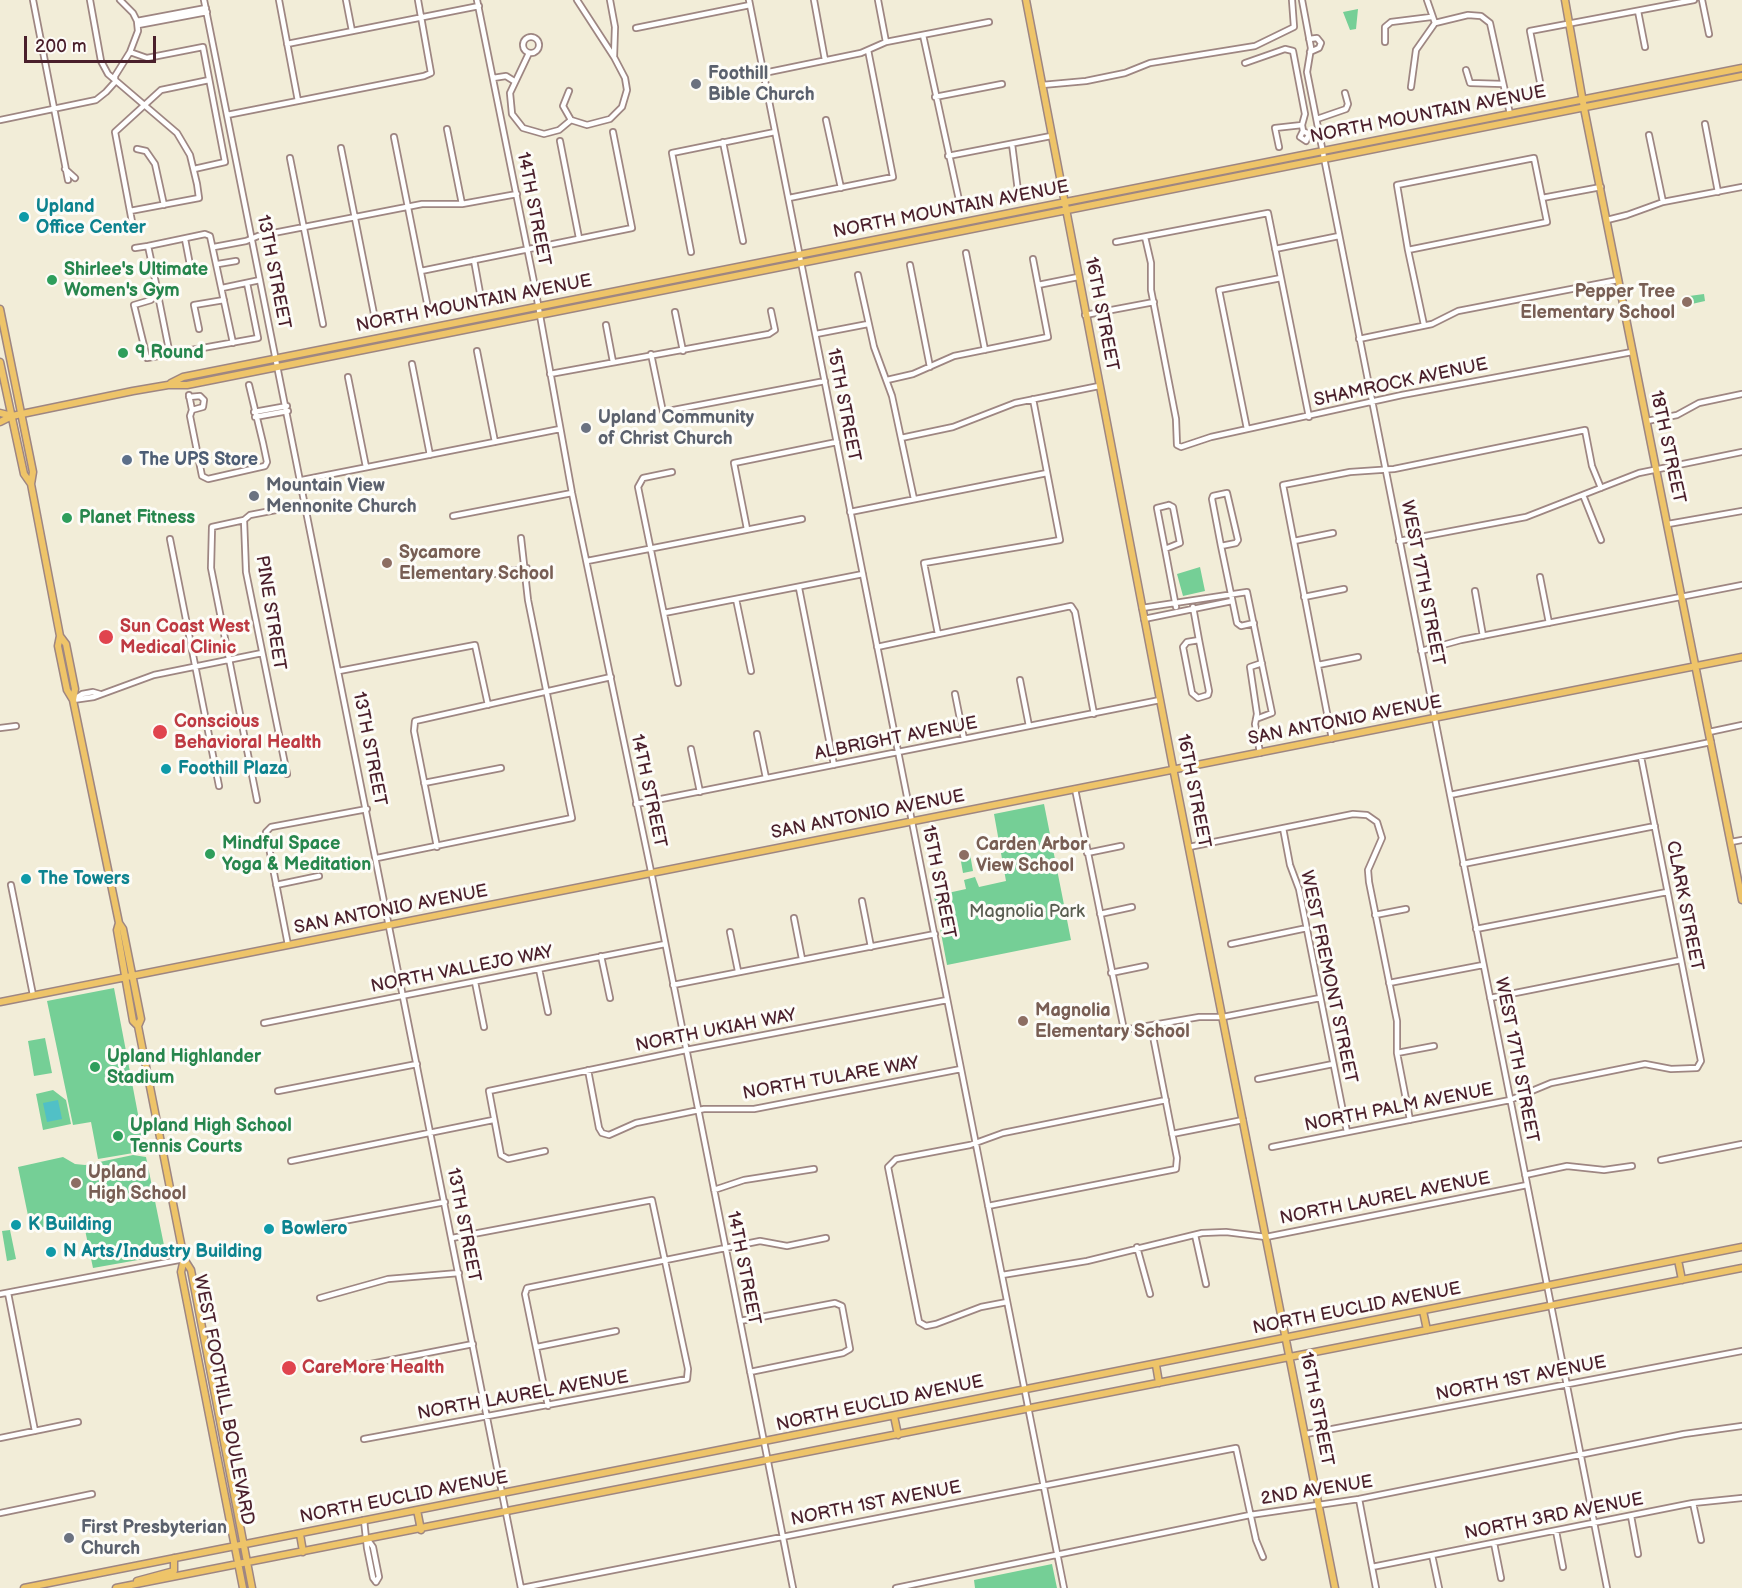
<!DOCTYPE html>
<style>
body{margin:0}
#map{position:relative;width:1742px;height:1588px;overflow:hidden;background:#f2edd8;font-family:"Balsamiq Sans",sans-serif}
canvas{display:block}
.scale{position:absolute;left:24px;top:36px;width:132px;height:27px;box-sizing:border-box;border:3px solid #4a1f2b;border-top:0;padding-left:8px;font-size:18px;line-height:21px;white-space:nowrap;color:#4a1f2b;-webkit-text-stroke:4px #fdfcf7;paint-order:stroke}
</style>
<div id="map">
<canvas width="1742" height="1588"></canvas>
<div class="scale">200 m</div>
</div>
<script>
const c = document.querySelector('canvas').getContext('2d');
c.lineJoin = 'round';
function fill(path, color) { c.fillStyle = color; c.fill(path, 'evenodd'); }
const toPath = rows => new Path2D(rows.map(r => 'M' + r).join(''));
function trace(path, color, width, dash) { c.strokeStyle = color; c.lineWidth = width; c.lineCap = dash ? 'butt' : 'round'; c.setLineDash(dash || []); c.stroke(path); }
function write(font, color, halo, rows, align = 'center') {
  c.font = font + ' "Balsamiq Sans",sans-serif'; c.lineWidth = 6; c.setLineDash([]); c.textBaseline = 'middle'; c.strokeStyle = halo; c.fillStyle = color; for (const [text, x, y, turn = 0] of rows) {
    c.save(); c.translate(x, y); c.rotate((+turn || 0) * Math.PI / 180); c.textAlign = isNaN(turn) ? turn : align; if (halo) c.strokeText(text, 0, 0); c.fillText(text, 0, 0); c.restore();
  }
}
fill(toPath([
 [1358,9,1356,29,1350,30,1343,12],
 [1704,294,1705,301,1683,306,1682,297],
 [1200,567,1205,591,1183,596,1177,574],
 [1044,804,1071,940,947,965,934,896,966,889,964,880,975,877,979,887,1006,881,994,814],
 [970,854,973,871,963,873,960,856],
 [114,988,145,1151,98,1159,91,1122,73,1125,47,1001],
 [45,1038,52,1073,34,1076,28,1041],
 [53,1090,66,1100,71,1124,43,1130,36,1094],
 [133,1155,146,1157,166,1255,93,1268,84,1225,60,1230,57,1226,51,1225,31,1230,18,1167,63,1157,75,1164,85,1165],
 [10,1230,16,1259,7,1261,2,1231],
 [1052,1564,1057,1588,975,1588,974,1580]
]), '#75cf96');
fill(toPath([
 [58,1100,62,1119,47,1122,43,1103]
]), '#51c0c6');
const minor = toPath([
 [33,0,68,180],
 [90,0,101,61,108,74,177,133,190,155,197,184,199,198,130,211],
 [204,0,521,1588],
 [279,0,298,101],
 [346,0,352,31],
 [477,0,534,282,572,493,653,881,793,1588],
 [577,0,614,57],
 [749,0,1064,1588],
 [814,0,825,60],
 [878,0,886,42],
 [1302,0,1311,48,1307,72,1607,1588],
 [1427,0,1435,23,1468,15,1481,16,1490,23,1510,114],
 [1702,0,1709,34],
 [1638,11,1645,47],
 [137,21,206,8],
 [138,25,207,12],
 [636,28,750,5],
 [923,35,959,200],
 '523 45a8 8 0 1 1 16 0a8 8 0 1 1-16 0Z',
 [1309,39,1317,38,1321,43,1319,48,1310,52],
 [1385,42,1385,27,1391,22,1431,17],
 [287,44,479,6],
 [130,52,147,58,203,47,225,162,194,169],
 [529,53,510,93,512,114,523,128,544,134,559,130,571,120,587,125,610,119,622,107,627,90,625,78,614,57,615,27,610,0],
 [1245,63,1285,49,1293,51,1305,114,1302,125],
 [1466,70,1470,83,1503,84],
 [764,73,861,53,886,42,989,22],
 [493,78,506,76,514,81],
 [1042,85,1086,81,1125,73,1150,63,1255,46,1294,27,1292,0],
 [1411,87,1416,50,1435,23],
 [1541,87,1530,31,1694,0],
 [569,91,563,106,571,120],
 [935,97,1002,84],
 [227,115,424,76,431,73,418,0],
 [1317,119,1346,109,1348,104,1345,93],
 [0,120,96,100,106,92,115,82,115,76,130,52,138,31,137,21,133,13,120,0],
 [826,120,841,188],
 [1705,124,1718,192],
 [1302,125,1303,131,1309,134,1306,141,1300,137,1303,131],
 [447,129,462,204],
 [1649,135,1663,202],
 [394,137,427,303],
 [560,141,579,238],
 [723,142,743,241],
 [1012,144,1018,191],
 [1279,147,1275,128,1302,125],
 [341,148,374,314],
 [137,149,146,151,155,164,164,205],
 [948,156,1051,136],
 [290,158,323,324],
 [65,169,75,178],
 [789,198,893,177,868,50],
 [1542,198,1601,187],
 [1607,220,1627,215,1663,202,1742,187],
 [133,227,115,132,161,90,209,80],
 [1145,237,1151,263,1151,290,1176,419,1177,445,1181,447,1211,437,1402,395,1632,352],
 [185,239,190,265],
 [1116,242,1268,213,1309,417],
 [214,247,246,241,258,236,422,204,462,204,517,194],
 [135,248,148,246],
 [1275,249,1339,236],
 [1408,250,1547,222,1534,158,1397,185,1408,250,1424,325],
 [691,252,672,153,775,132],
 [966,253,985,350],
 [474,260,480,293],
 [218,264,236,261],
 [910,265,930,367],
 [421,271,632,228,613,132],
 [858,275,874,347,892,396,914,499],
 [1038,285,1078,277],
 [222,288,260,280],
 [159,300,170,355],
 [675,312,683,351],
 [1085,315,1154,302],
 [606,325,613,362],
 [199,329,194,305,224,300],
 [816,334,868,324],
 [1359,339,1432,324,1458,311,1618,280],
 [233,343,210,236,205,234,148,246,158,293,151,300,134,305,147,358,258,338,247,283],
 [477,351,495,442],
 [651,354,663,412,825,381],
 [412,364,430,455],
 [550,374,769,334,775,330,771,311],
 [348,377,366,467],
 [887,380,913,374,954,356,1048,337,1033,259],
 [189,395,192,410,190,416,202,476,208,479,265,466,267,462,263,443,249,385],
 [189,397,200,396,204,400,203,407,192,410],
 [254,412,287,406],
 [255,417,288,411],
 [1647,421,1677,415,1699,403,1742,394],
 [1247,429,1219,290,1281,278],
 [901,438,953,427,1015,403,1099,386],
 [672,472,643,478,638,487,678,683],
 [302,480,560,429],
 [1227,493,1238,540,1236,543,1221,546,1212,499,1213,496,1227,493],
 [1583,495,1601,540],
 [1169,505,1173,507,1180,543,1165,549,1157,508,1169,505],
 [850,512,1047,473],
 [453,516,572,493],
 [244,520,212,527,211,568,257,800],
 [1668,524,1742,511],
 [747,529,734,463,837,442],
 [170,539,219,786],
 [1294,541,1333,533],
 [1399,541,1526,517,1639,473,1742,452],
 [1221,546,1237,623,1241,626,1254,623],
 [1165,549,1176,607],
 [587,561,802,519],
 [488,575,527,568],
 [1540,577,1549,623],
 [799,588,834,765],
 [1475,591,1483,636],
 [1304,597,1344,589],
 [736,599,751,671],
 [1193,607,1199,640],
 [1142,608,1247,592,1272,713,1256,719],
 [664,613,863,574],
 [1144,619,1232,601],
 [938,634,924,563,1060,540,1033,399],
 [1199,640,1209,691,1208,695,1198,698,1192,693,1183,647,1187,642,1199,640],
 [877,647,1071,606,1075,612,1094,714],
 [1421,651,1461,640,1742,585],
 [1318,665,1358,657],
 [339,671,475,645,488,705],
 [1020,680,1029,726],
 [955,694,964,739],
 [73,700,94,697,154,675,262,653],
 [73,700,82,694,93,692,100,694],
 [0,728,16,726],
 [1709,732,1742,725],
 [757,734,766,778],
 [1332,739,1283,485,1350,472,1394,469,1585,430,1592,466,1601,488],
 [691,749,700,792],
 [1260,753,1255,724,1257,714,1250,667,1262,663],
 [287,774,246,572,244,520,250,515,307,504],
 [424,783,501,768],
 [1075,789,1124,1030,1199,1017,1223,1017,1320,998],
 [1450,795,1711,742],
 [636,804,1160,700],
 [1283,828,1290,865,1299,889,1347,1132],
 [1731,842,1742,840],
 [437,847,414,731,415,721,611,677],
 [1189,847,1353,814,1367,815,1377,822,1382,838,1368,870,1369,882,1397,1021,1397,1053,1410,1120],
 [1087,853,1121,846],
 [377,858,572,818,528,600,521,538],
 [1463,864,1655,826],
 [11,885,33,995],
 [276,885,319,876],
 [862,901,871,947],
 [1100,914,1132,907],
 [1375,915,1406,909],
 [794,918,802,959],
 [1476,929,1667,892],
 [730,932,738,971],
 [1231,944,1307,928],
 [288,945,266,832,271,827,367,809],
 [601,956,610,998],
 [539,969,548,1012],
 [1111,973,1145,966],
 [475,982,484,1027],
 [1389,983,1483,965],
 [673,985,935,934],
 [1490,998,1681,960],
 [264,1023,665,944],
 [1397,1053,1434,1046],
 [588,1070,599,1128,602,1133,609,1135,636,1123,704,1109,754,1109,961,1069],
 [1258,1079,1333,1064],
 [278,1091,417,1064],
 [1172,1134,1243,1120],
 [1272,1147,1510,1100,1551,1083,1645,1064,1671,1069,1697,1068,1701,1061,1641,757],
 [545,1151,508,1159,501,1155,489,1091,686,1050,947,1000],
 [1661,1160,1742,1144],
 [291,1161,493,1120],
 [1525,1175,1567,1166,1604,1170,1632,1166],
 [714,1190,744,1180,814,1169],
 [988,1206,1176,1169,1177,1158,1151,1026],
 [306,1228,445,1202],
 [1195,1235,1206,1284],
 [1137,1247,1150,1294],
 [1002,1275,1087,1261,1202,1233,1226,1232,1266,1237,1527,1185],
 [8,1293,35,1431],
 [0,1294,184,1259],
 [320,1298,388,1279,459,1273],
 [1007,1302,981,1307,936,1324,926,1326,919,1322,888,1167,896,1159,970,1145,1003,1133,1166,1100],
 [740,1321,835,1303,842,1306,850,1349,843,1353,750,1372],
 [537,1347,616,1331],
 [345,1369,473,1344],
 [548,1406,525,1294,527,1288,760,1241,787,1246,826,1238],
 [1306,1434,1742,1351],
 [0,1438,78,1422],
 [364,1439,687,1379,688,1369,652,1200,452,1238],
 [1359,1499,1376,1588],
 [1693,1503,1701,1540],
 [0,1513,92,1494],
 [1631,1516,1638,1554],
 [364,1520,367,1548,373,1578,376,1582],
 [1556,1531,1563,1567],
 [368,1540,373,1547,379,1577,376,1582],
 [1494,1543,1501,1578],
 [1432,1555,1439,1588],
 [1372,1567,1693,1503,1742,1498],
 [522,1588,1236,1448,1256,1540,1263,1557],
 [896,1588,1250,1515,1359,1499,1684,1434,1742,1426]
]);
const major = toPath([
 [1026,0,1175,778,1335,1588],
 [1565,0,1584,108,1742,900],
 [0,309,33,472,31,484,60,636,58,646,67,690,73,700],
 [0,362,24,474,31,484],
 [171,383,183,377,1742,68],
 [0,413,12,416],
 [0,422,12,416,133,391,168,385,187,385,1742,76],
 [60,636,66,644,75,689,73,700,119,923,117,930,133,1021,138,1026,184,1259,191,1270,252,1588],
 [119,923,123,929,141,1019,138,1026],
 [0,1002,1742,657],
 [184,1259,181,1272,243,1588],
 [1678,1260,1682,1280],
 [1423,1311,1427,1330],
 [1156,1365,1159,1383],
 [894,1416,898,1435],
 [417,1510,421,1530],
 [300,1534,303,1552],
 [137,1581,174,1571,174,1558],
 [24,1588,1742,1247],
 [116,1588,1742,1268]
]);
trace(minor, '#9e8682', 8);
trace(major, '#9e8682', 9);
trace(minor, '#fff', 4.5);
trace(major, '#eec469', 6);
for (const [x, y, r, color] of [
 [696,84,6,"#6b7280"],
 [24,217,6,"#0f9aa8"],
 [52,280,6,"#2e9e5b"],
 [1687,302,6,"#8d6e63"],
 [123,353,6,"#2e9e5b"],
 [586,428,6,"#6b7280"],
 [127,460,6,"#5c6f8a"],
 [254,496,6,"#6b7280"],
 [67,518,6,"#2e9e5b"],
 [387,563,6,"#8d6e63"],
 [106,637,8,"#e0444e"],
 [160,732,8,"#e0444e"],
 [166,769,6,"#0f9aa8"],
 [210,854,6,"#2e9e5b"],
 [964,855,6,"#8d6e63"],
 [26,879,6,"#0f9aa8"],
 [1023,1021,6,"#8d6e63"],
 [95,1067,6,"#2e9e5b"],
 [118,1136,6,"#2e9e5b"],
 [76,1183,6,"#8d6e63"],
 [16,1225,6,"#0f9aa8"],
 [269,1229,6,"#0f9aa8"],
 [51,1252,6,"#0f9aa8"],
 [289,1368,8,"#e0444e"],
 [69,1538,6,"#6b7280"]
]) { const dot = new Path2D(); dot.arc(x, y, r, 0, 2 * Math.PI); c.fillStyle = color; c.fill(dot); trace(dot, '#fdfcf7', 2); }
write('bold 18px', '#5b616d', '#fdfcf7', [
 ["Foothill",708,74],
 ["Bible Church",708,95],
 ["Upland Community",598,418],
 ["of Christ Church",598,439],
 ["Mountain View",266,486],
 ["Mennonite Church",266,507],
 ["First Presbyterian",81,1528],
 ["Church",81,1549]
], 'left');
write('18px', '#4a1f2b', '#fdfcf7', [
 ["NORTH MOUNTAIN AVENUE",1428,115,-11],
 ["14TH STREET",533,209,79],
 ["NORTH MOUNTAIN AVENUE",951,210,-11],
 ["13TH STREET",273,272,79],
 ["NORTH MOUNTAIN AVENUE",474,304,-11],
 ["16TH STREET",1101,314,79],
 ["SHAMROCK AVENUE",1401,383,-12],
 ["15TH STREET",843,405,79],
 ["18TH STREET",1667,447,78],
 ["WEST 17TH STREET",1422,583,79],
 ["PINE STREET",270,613,81],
 ["SAN ANTONIO AVENUE",1345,721,-11],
 ["ALBRIGHT AVENUE",896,739,-11],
 ["13TH STREET",369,749,79],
 ["14TH STREET",648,791,78],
 ["16TH STREET",1193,791,79],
 ["SAN ANTONIO AVENUE",868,815,-11],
 ["15TH STREET",938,882,79],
 ["CLARK STREET",1684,906,79],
 ["SAN ANTONIO AVENUE",391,910,-11],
 ["NORTH VALLEJO WAY",462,970,-11],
 ["WEST FREMONT STREET",1328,977,78],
 ["NORTH UKIAH WAY",716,1031,-11],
 ["WEST 17TH STREET",1516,1060,79],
 ["NORTH TULARE WAY",831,1079,-10],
 ["NORTH PALM AVENUE",1399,1108,-11],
 ["NORTH LAUREL AVENUE",1385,1199,-11],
 ["13TH STREET",463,1225,79],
 ["14TH STREET",743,1268,79],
 ["NORTH EUCLID AVENUE",1357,1309,-11],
 ["NORTH 1ST AVENUE",1521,1379,-11],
 ["NORTH LAUREL AVENUE",523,1396,-10],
 ["WEST FOOTHILL BOULEVARD",223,1400,79],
 ["NORTH EUCLID AVENUE",880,1404,-12],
 ["16TH STREET",1316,1409,79],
 ["2ND AVENUE",1317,1491,-9],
 ["NORTH EUCLID AVENUE",404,1498,-11],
 ["NORTH 1ST AVENUE",876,1504,-11],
 ["NORTH 3RD AVENUE",1554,1517,-11]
]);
write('bold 18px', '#0d838f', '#fdfcf7', [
 ["Upland",36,207],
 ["Office Center",36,228],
 ["Foothill Plaza",178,769],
 ["The Towers",38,879],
 ["K Building",28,1225],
 ["Bowlero",281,1229],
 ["N Arts/Industry Building",63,1252]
], 'left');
write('bold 18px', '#27864d', '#fdfcf7', [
 ["Shirlee's Ultimate",64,270],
 ["Women's Gym",64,291],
 ["9 Round",135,353],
 ["Planet Fitness",79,518],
 ["Mindful Space",222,844],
 ["Yoga & Meditation",222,865],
 ["Upland Highlander",107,1057],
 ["Stadium",107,1078],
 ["Upland High School",130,1126],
 ["Tennis Courts",130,1147]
], 'left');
write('bold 18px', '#785e54', '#fdfcf7', [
 ["Pepper Tree",1675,292,"right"],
 ["Elementary School",1675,313,"right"],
 ["Sycamore",399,553],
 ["Elementary School",399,574],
 ["Carden Arbor",976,845],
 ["View School",976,866],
 ["Magnolia",1035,1011],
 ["Elementary School",1035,1032],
 ["Upland",88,1173],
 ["High School",88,1194]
], 'left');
write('bold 18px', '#4e5e75', '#fdfcf7', [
 ["The UPS Store",139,460]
], 'left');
write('bold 18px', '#be3a42', '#fdfcf7', [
 ["Sun Coast West",120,627],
 ["Medical Clinic",120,648],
 ["Conscious",174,722],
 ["Behavioral Health",174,743],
 ["CareMore Health",302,1368]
], 'left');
write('18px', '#595d50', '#fdfcf7', [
 ["Magnolia Park",1027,912]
]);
</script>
